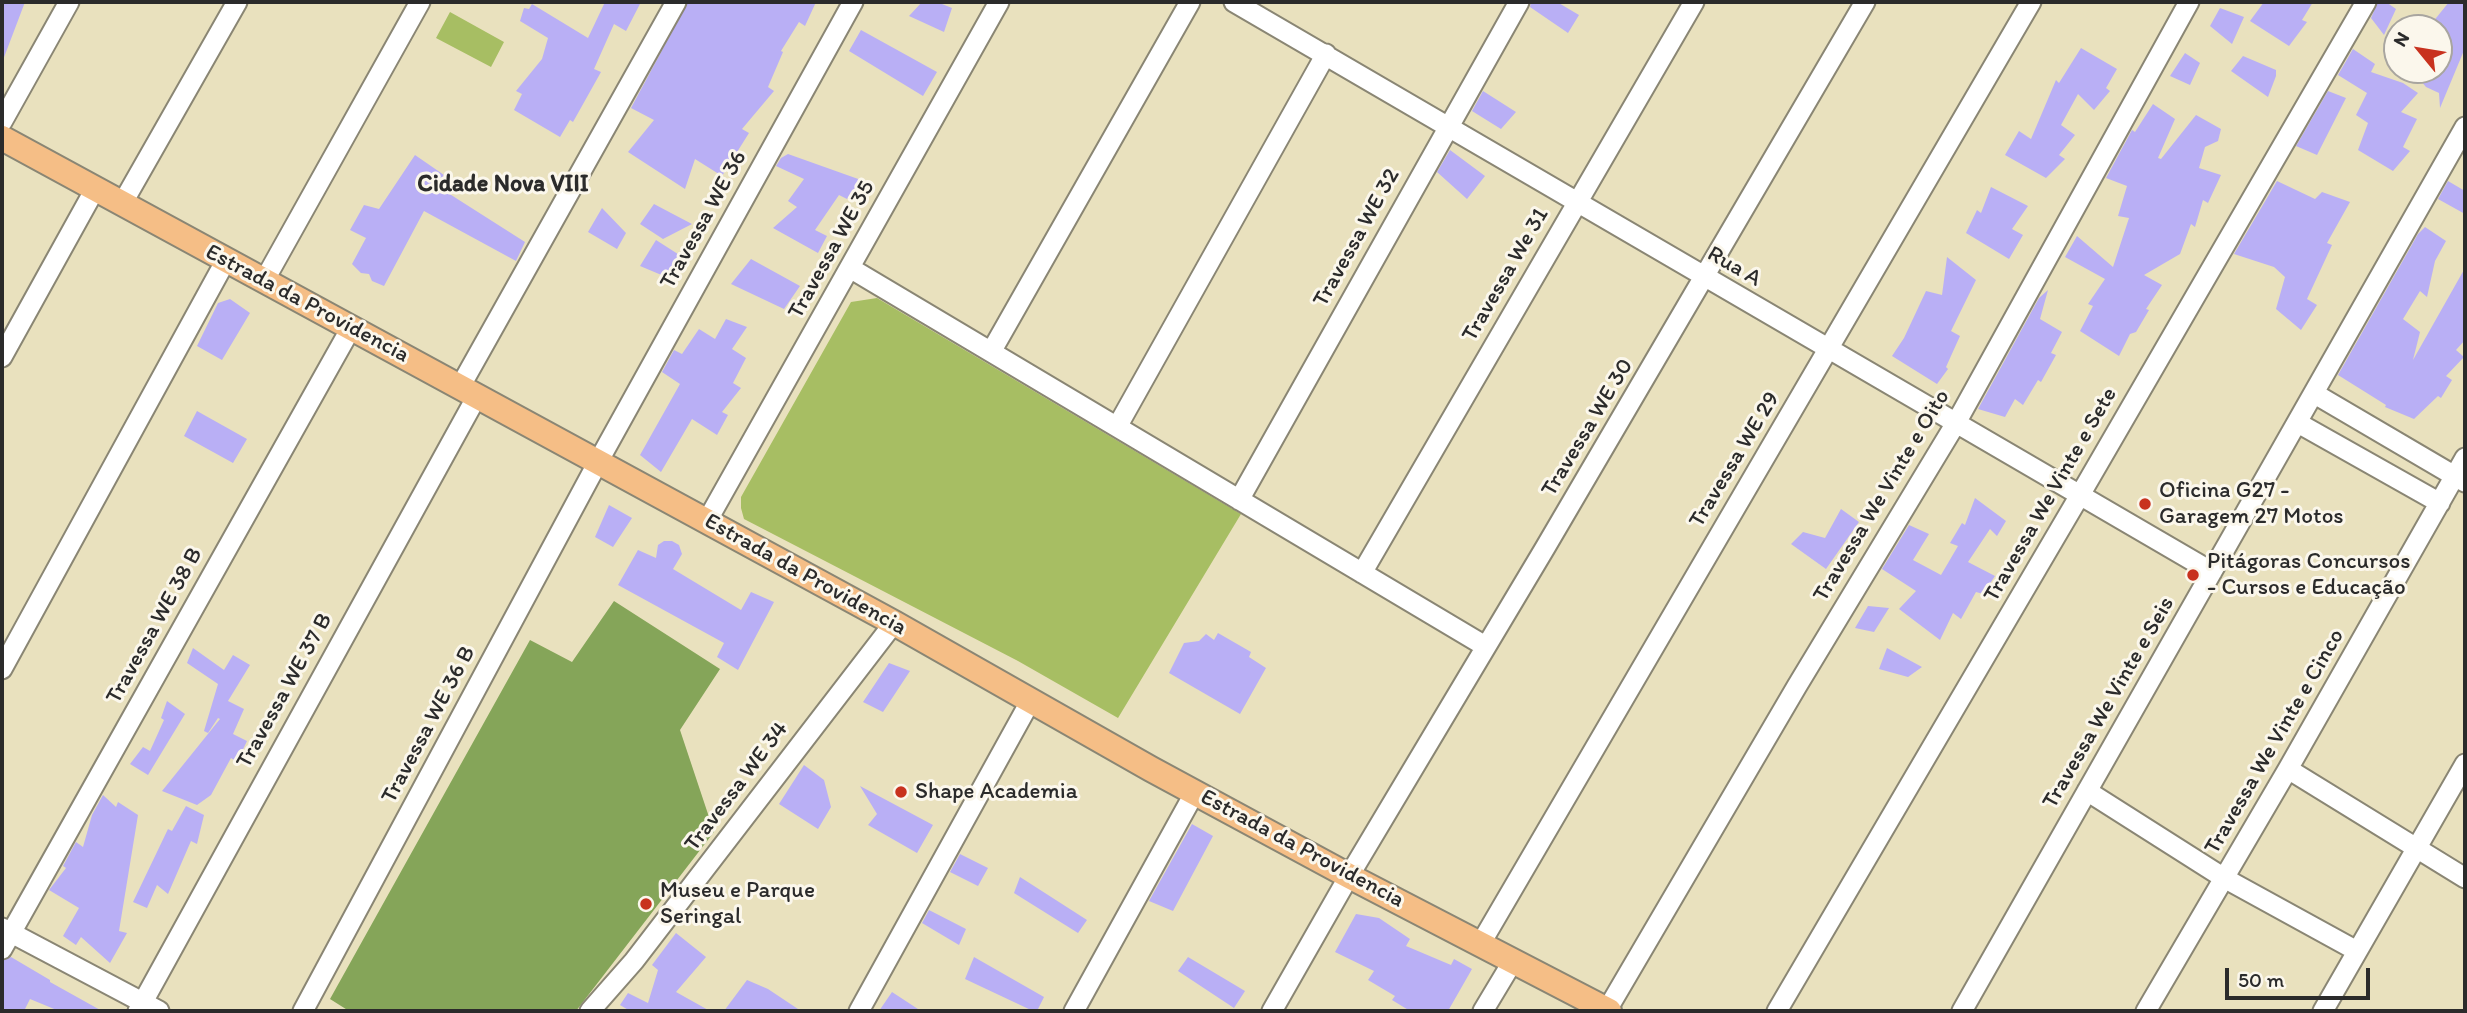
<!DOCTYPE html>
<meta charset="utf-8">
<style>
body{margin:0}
#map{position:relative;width:2467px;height:1013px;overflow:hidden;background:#e9e1be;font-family:Itim,sans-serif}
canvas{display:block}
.frame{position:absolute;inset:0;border:4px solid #2b2b2b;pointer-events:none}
.north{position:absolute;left:2383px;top:14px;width:70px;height:70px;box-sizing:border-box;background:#fbf7ec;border:2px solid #a8a59f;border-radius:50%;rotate:300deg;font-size:19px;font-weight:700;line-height:28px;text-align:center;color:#2b2b2b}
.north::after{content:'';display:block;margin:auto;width:24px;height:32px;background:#c8321e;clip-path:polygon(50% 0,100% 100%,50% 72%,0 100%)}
.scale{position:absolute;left:2225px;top:968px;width:145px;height:32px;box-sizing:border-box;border:4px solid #2b2b2b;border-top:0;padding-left:9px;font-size:21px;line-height:24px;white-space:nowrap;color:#2b2b2b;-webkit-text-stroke:5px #fbf7ec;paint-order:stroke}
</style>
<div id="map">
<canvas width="2467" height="1013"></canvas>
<div class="frame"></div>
<div class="north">N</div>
<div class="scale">50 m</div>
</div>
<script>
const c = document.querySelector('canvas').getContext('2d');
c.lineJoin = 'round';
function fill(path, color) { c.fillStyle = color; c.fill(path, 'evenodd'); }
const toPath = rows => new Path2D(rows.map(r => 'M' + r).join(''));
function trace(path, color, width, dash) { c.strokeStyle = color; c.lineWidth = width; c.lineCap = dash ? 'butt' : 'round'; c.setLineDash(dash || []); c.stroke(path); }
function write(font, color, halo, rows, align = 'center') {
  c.font = font + ' Itim,sans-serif'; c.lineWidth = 6; c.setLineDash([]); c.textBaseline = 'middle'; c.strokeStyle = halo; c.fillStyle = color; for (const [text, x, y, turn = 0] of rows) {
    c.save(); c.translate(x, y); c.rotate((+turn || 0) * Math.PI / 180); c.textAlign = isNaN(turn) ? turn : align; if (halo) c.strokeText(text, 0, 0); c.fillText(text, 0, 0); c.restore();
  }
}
fill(toPath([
 [450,12,504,42,491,67,436,38],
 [877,298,1241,514,1118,718,1018,661,744,519,741,508,741,497,851,302]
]), '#a7be63');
fill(toPath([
 [614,601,720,669,680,730,714,832,576,1011,349,1011,330,999,530,640,572,662]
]), '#85a559');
fill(toPath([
 [2,2,25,2,3,60,2,60],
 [605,2,641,2,626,31,614,24,594,69,601,72,573,122,570,120,560,137,514,110,522,94,516,91,542,59,548,38,520,21,524,8,529,9,532,4,588,38],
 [688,2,816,2,805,26,799,22,781,51,783,52,768,87,774,91,742,129,749,133,722,176,695,159,685,189,628,152,654,120,631,108],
 [922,2,937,2,952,8,944,32,909,16],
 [1531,2,1557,2,1579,15,1568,33,1530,7],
 [2264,2,2313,2,2302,20,2307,22,2289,46,2250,21],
 [2378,2,2386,2,2396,9,2384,35,2371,18],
 [2449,2,2465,2,2465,48,2440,108,2439,93,2426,87,2420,80,2424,70,2439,70,2439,28,2428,28],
 [2220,8,2244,17,2232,44,2210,26],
 [861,30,937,72,923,96,849,51],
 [2081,48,2117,69,2106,88,2110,91,2094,110,2078,94,2061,125,2075,135,2059,155,2065,159,2046,178,2005,155,2019,131,2031,139,2056,80,2059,83],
 [2353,49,2375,64,2371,72,2403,83,2418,93,2401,112,2417,119,2403,147,2410,151,2393,171,2358,150,2368,123,2356,115,2367,93,2338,75],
 [2185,53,2200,63,2190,85,2170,76],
 [2243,56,2276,70,2276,76,2268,97,2231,71],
 [1483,91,1516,112,1501,129,1472,111],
 [2328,91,2346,98,2317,155,2296,146],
 [2153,104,2175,119,2158,158,2161,159,2196,115,2221,129,2218,141,2205,147,2199,168,2221,175,2208,203,2203,200,2195,227,2191,224,2180,254,2144,275,2162,285,2146,309,2149,310,2136,332,2130,334,2119,356,2080,331,2093,306,2088,304,2105,279,2065,257,2077,236,2113,267,2129,218,2118,216,2127,186,2106,178,2132,130,2135,132],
 [1450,150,1485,176,1467,199,1437,172],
 [788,154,861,180,847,199,839,195,815,230,827,236,818,253,773,228,797,207,788,201,804,179,776,166,781,158],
 [415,155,444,175,437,186,525,242,516,261,424,211,384,286,372,281,369,274,361,273,352,264,366,238,350,230,364,205,379,209],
 [2277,181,2315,199,2322,192,2350,202,2327,243,2332,245,2307,299,2317,305,2301,330,2276,309,2285,277,2274,267,2234,254],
 [2448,181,2465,191,2465,214,2438,199],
 [1991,187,2028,206,2012,229,2023,235,2009,259,1966,233,1977,210,1981,213],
 [654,204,671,213,692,224,663,239,640,224],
 [602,208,626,233,617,249,588,232],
 [2425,227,2446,241,2435,261,2427,297,2420,291,2403,319,2420,332,2413,360,2465,268,2465,340,2456,350,2464,357,2446,376,2452,380,2441,398,2438,396,2414,419,2385,407,2386,405,2338,375,2418,234],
 [656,240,681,256,671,279,640,266],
 [1947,257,1976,280,1951,331,1960,336,1946,367,1948,369,1937,384,1892,356,1904,338,1926,291,1942,295],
 [751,259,800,286,784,309,731,284],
 [2048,290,2040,319,2062,332,2051,353,2056,355,2041,382,2038,380,2023,405,2015,399,2005,417,1978,409,2039,298],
 [230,299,250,313,222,360,197,346,218,303],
 [726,319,747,327,732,349,746,358,733,383,741,388,722,412,728,415,717,435,692,419,661,472,640,455,680,384,662,372,674,350,682,354,699,329,715,339],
 [197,411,247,439,233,463,184,436],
 [1975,498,2006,521,1997,536,1990,529,1968,562,1995,576,1983,594,1976,592,1961,619,1953,613,1940,640,1899,609,1916,591,1882,569,1909,525,1929,534,1913,560,1941,575,1958,546,1950,543,1962,523,1965,525],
 [609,505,632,518,613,547,595,537],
 [1841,509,1859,522,1826,569,1791,544,1803,532,1825,538],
 [664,541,672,541,679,545,682,554,673,569,741,610,751,592,774,602,738,670,717,657,724,643,618,585,638,550,656,558,658,545],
 [1868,606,1889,608,1874,632,1855,628],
 [1218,633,1251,652,1249,657,1266,668,1240,714,1169,673,1184,643,1199,641,1206,634,1214,640],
 [193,648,224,670,233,655,250,665,228,701,244,709,233,734,247,741,237,762,231,758,211,795,197,805,162,791,220,719,218,718,208,733,204,731,218,684,187,663],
 [1887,648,1922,667,1908,677,1879,669],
 [889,663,910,671,883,712,863,702],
 [167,701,185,714,148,775,130,764,143,747,150,751,164,720,161,718],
 [804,765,824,780,831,807,818,829,779,804],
 [860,786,933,825,917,853,868,825,877,814],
 [103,795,116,807,118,802,138,815,119,931,127,933,110,963,81,937,76,945,63,936,79,908,49,890,66,868,63,866,76,842,83,847,92,815],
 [186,806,204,815,197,844,191,841,168,894,157,885,147,908,133,902,168,829,172,831],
 [1192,824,1213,836,1173,911,1149,901],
 [960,854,988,868,978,886,950,872],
 [1020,877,1087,920,1078,933,1014,893],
 [929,910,966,929,959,945,922,923],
 [1356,914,1379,918,1410,939,1406,946,1451,965,1454,959,1472,969,1448,1011,1410,1011,1392,1000,1395,996,1368,980,1374,971,1335,952],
 [676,933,706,957,676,992,710,1011,630,1011,620,1005,628,993,648,1003,658,970,652,965],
 [11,957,50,980,50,982,102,1011,59,1011,30,999,24,1011,2,1011,2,961],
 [974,957,1044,997,1037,1011,1033,1011,965,979],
 [1188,957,1245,991,1234,1008,1178,971],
 [747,980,768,989,801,1011,724,1011],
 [892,992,921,1011,879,1011]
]), '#b9aff5');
const minor = toPath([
 [1234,2,2212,572],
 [2,122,69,2],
 [122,204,237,2],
 [850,268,1485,646],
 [264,281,420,2],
 [991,352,1190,2],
 [2,357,95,189],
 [460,387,676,2],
 [2315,394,2465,482],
 [2298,423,2440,503],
 [1117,427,1326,54],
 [1239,500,1519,2],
 [707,521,999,2],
 [1362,573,1694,2],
 [2,669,226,260],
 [2288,769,2465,878],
 [2087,791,2224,878,2357,951],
 [2,928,159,1011],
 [1481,943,2031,2],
 [2,949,351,328],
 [1607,1010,1797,686,1956,423,2189,2],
 [138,1011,477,396],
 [303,1011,598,462,853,2],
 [590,1011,634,961,894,623],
 [859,1011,1031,700],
 [1074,1011,1195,792],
 [1272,1011,1349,876,1545,548,1865,2],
 [1483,1011,1513,961],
 [1777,1011,2080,495,2366,2],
 [1962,1011,2465,127],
 [2146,1011,2288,769,2465,458],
 [2323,1011,2465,764]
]);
const major = toPath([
 [2,138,894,623,1151,769,1349,876,1609,1011]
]);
trace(minor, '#8a8674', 23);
trace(major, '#8a8674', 28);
trace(minor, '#fff', 19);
trace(major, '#f5be86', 24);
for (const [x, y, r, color] of [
 [2145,504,7,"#c8321e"],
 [2193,575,7,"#c8321e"],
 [901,792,7,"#c8321e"],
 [646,904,7,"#c8321e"]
]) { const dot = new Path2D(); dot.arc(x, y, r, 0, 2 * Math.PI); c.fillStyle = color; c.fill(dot); trace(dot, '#fbf7ec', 2.5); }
write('23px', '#2b2b2b', '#fbf7ec', [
 ["Travessa WE 36",704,220,-61],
 ["Travessa WE 32",1357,238,-61],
 ["Travessa WE 35",832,250,-61],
 ["Rua A",1734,267,30],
 ["Travessa We 31",1506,275,-60],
 ["Estrada da Providencia",307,304,28],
 ["Travessa WE 30",1588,428,-59],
 ["Travessa WE 29",1735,460,-59],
 ["Travessa We Vinte e Sete",2051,495,-60],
 ["Travessa We Vinte e Oito",1882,496,-59],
 ["Estrada da Providencia",805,575,29],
 ["Travessa WE 38 B",155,626,-61],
 ["Travessa WE 37 B",285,691,-61],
 ["Travessa We Vinte e Seis",2109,703,-60],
 ["Travessa WE 36 B",429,725,-62],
 ["Travessa We Vinte e Cinco",2275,742,-60],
 ["Travessa WE 34",737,787,-53],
 ["Estrada da Providencia",1302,849,28]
]);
write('23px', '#2b2b2b', '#fbf7ec', [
 ["Oficina G27 -",2159,491],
 ["Garagem 27 Motos",2159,517],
 ["Pitágoras Concursos",2207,562],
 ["- Cursos e Educação",2207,588],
 ["Shape Academia",915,792],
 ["Museu e Parque",660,891],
 ["Seringal",660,917]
], 'left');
write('bold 24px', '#2b2b2b', '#fbf7ec', [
 ["Cidade Nova VIII",503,185]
]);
</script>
